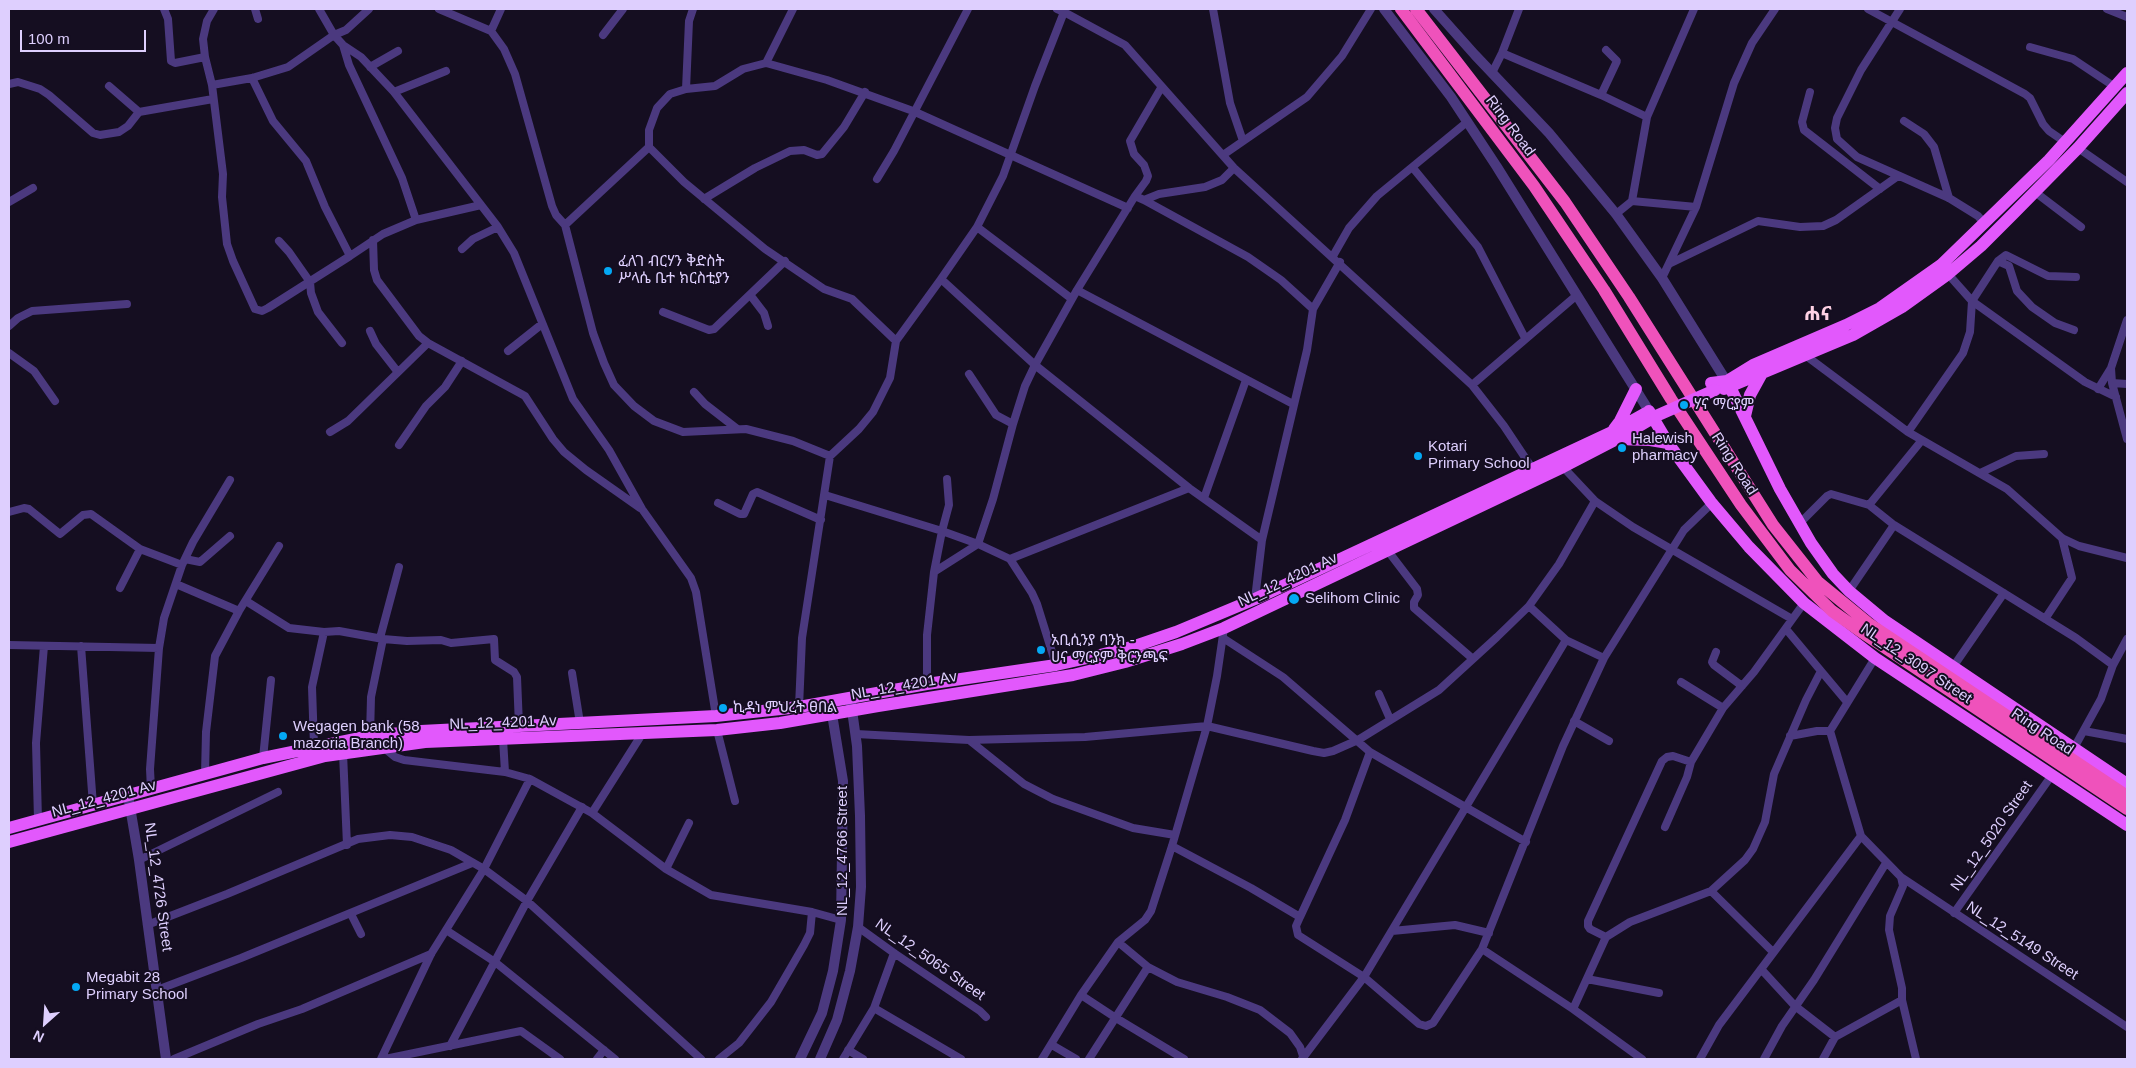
<!DOCTYPE html>
<meta charset="utf-8">
<style>
body{margin:0}
#map{position:relative;width:2136px;height:1068px;overflow:hidden;background:#150e21;font-family:Arial,sans-serif}
canvas{display:block}
.frame{position:absolute;inset:0;border:10px solid #decffe;pointer-events:none}
.north{position:absolute;left:20px;top:998px;width:50px;height:50px;-webkit-text-stroke:4px #150e21;paint-order:stroke;rotate:206deg;font-size:14px;font-weight:700;line-height:20px;text-align:center;color:#decffe}
.north::after{content:'';display:block;margin:auto;width:18px;height:22px;background:#decffe;clip-path:polygon(50% 0,100% 100%,50% 72%,0 100%)}
.scale{position:absolute;left:20px;top:30px;width:126px;height:22px;box-sizing:border-box;border:2px solid #decffe;border-top:0;padding-left:6px;font-size:15px;line-height:18px;white-space:nowrap;color:#decffe;-webkit-text-stroke:4px #150e21;paint-order:stroke}
</style>
<div id="map">
<canvas width="2136" height="1068"></canvas>
<div class="frame"></div>
<div class="north">N</div>
<div class="scale">100 m</div>
</div>
<script>
const c = document.querySelector('canvas').getContext('2d');
c.lineJoin = 'round';
const toPath = rows => new Path2D(rows.map(r => 'M' + r).join(''));
function trace(path, color, width, dash) { c.strokeStyle = color; c.lineWidth = width; c.lineCap = dash ? 'butt' : 'round'; c.setLineDash(dash || []); c.stroke(path); }
function write(font, color, halo, rows, align = 'center') {
  c.font = font + ' Arial,"Noto Sans Ethiopic",sans-serif'; c.lineWidth = 4; c.setLineDash([]); c.textBaseline = 'middle'; c.strokeStyle = halo; c.fillStyle = color; for (const [text, x, y, turn = 0] of rows) {
    c.save(); c.translate(x, y); c.rotate((+turn || 0) * Math.PI / 180); c.textAlign = isNaN(turn) ? turn : align; if (halo) c.strokeText(text, 0, 0); c.fillText(text, 0, 0); c.restore();
  }
}
trace(toPath([
 [164,9,168,19,171,61,175,63,205,57],
 [214,9,207,21,203,39,205,57,212,85,252,78,288,67,334,35,346,30,369,9],
 [255,9,258,19],
 [319,9,334,35,343,45,361,57,394,92,498,227,514,253,573,399,609,450,642,509,691,578,696,592,716,716],
 [439,9,491,31,501,9],
 [1065,9,1064,12,1125,45,1234,168,1472,385,1504,426,1532,468],
 [1213,9,1230,103,1243,141],
 [1868,9,2025,94,2030,98,2043,124,2049,131,2065,142],
 [1900,9,1861,70,1837,118,1835,128,1837,139,1857,157,1949,198,1978,216,1985,224],
 [2107,9,2127,17],
 [491,31,504,49,515,74,552,206,556,215,565,225,649,147],
 [603,35,623,9],
 [343,45,349,65,402,178,416,220,481,205],
 [2030,47,2073,59,2115,87],
 [1502,53,1601,95,1647,117],
 [766,63,793,9],
 [370,67,398,51],
 [1492,73,1502,53,1519,9],
 [252,78,273,121,306,161,325,207,350,256,383,234,416,220],
 [9,84,18,82,40,89,49,95,93,133,100,135,119,132,128,126,139,112],
 [212,85,223,174,222,197,227,244,233,261,255,309,262,311,268,308,350,256],
 [109,86,139,112],
 [686,89,689,21,693,9],
 [394,92,446,71],
 [1810,92,1802,122,1804,130,1880,189],
 [1601,95,1617,61,1606,50],
 [139,112,213,99],
 [1904,121,1924,134,1934,147,1949,198],
 [2078,148,2127,182],
 [1223,155,1307,97,1342,56,1371,9],
 [1234,168,1222,180,1205,187,1159,194,1144,200,1135,196,1077,290,1035,365,1189,488,1262,540],
 [1413,168,1478,247,1525,338],
 [877,179,894,151,968,9],
 [2035,192,2081,227],
 [1135,196,1146,181,1148,176,1144,165,1134,154,1130,141,1161,88],
 [704,199,755,168,790,151,804,150,817,155,822,154,844,127,865,92],
 [1144,200,1248,257,1281,280,1313,309,1307,350,1262,540,1255,599],
 [1632,201,1696,207],
 [9,202,33,188],
 [1616,214,1632,201,1647,117,1694,9],
 [565,225,593,333,604,363,614,385,634,406,654,421,683,432,746,429,793,441,830,456],
 [977,227,1072,299],
 [373,240,374,270,377,280,419,336,428,343,525,396,553,439,564,452,586,470,640,508],
 [279,241,289,252,310,282,311,293,318,312,342,343],
 [462,249,473,239,498,227],
 [1333,256,1349,228,1377,196,1467,122],
 [1998,261,2009,266,2017,291,2032,307,2055,323,2074,330],
 [1671,263,1758,221,1800,227,1823,226,1836,220,1898,176],
 [2076,277,2048,276,2006,255,1998,261,1972,301,2085,382,2116,397],
 [1662,278,1696,207,1734,83,1752,43,1775,9],
 [1077,290,1293,404],
 [751,296,764,313,768,326],
 [1313,309,1340,262],
 [663,312,709,330,714,329,785,261],
 [2127,320,2111,368,2112,383,2127,384],
 [9,326,18,318,32,311,127,304],
 [370,331,376,344,397,371],
 [896,341,941,279],
 [508,351,542,324],
 [9,353,34,371,55,401],
 [1805,355,1908,432,2007,489,2062,538,2079,546,2127,558],
 [969,374,996,415,1013,424],
 [2112,383,2127,439],
 [1472,385,1577,295],
 [2098,389,2111,368],
 [694,392,705,404,736,428],
 [330,432,348,421,428,343],
 [1908,432,1963,353,1970,332,1972,301,1948,274],
 [399,445,426,406,445,387,462,361],
 [1563,467,1595,501,1633,527,1792,619],
 [1980,473,2016,456,2044,454],
 [947,479,949,505,942,531,978,544],
 [825,495,942,531,934,572],
 [1204,498,1246,380],
 [718,503,740,514,744,514,753,494,757,492,821,520],
 [1869,505,1922,440],
 [9,512,24,508,29,509,60,534,83,515,91,514,140,549,182,565],
 [1799,524,1827,496,1831,494,1869,505,1894,525,2076,638,2113,665],
 [1388,551,1417,589,1418,595,1414,602,1414,608,1473,659],
 [185,559,200,562,230,536],
 [1010,559,1189,488],
 [176,584,239,611],
 [120,588,140,549],
 [1849,591,1894,525],
 [246,601,289,628,324,632,312,687,314,746],
 [1529,606,1566,640,1604,658],
 [2045,619,2072,578,2062,538],
 [324,632,339,631,383,639,407,641,441,640,451,643,494,639,495,660,514,672,517,677,519,726],
 [380,638,399,567],
 [1223,638,1283,677,1370,752,1526,842],
 [9,645,159,648],
 [81,646,93,805],
 [1716,652,1712,662,1714,665,1742,686],
 [1875,658,1830,731,1861,836,1901,877,1903,886,1890,916,1889,930,1902,988,1902,1000,1916,1059],
 [1056,665,1037,604,1032,593,1010,559,978,544,993,499,1013,424,1025,386,1035,365,941,279,977,227,1003,176,1035,86,1064,12,1057,9],
 [1953,667,2004,593],
 [1821,671,1847,702],
 [572,673,580,723],
 [1681,682,1723,708],
 [927,684,927,635,934,572,978,544],
 [1379,694,1390,719],
 [799,707,802,638,830,456,859,429,873,412,890,378,896,341,852,299,824,289,765,249,684,182,649,147,649,130,657,108,670,94,686,89,715,86,743,69,766,63,827,80,913,111,1128,208],
 [1574,721,1609,741],
 [717,730,735,801],
 [2084,731,2127,739],
 [856,734,969,740,1024,784,1053,799,1133,828,1175,835],
 [370,736,371,697,383,639],
 [1790,736,1817,731,1830,731],
 [503,739,505,772],
 [969,740,1085,737,1207,726,1313,751,1324,753,1333,751,1358,740,1439,690,1497,637,1529,606,1559,564,1595,501],
 [384,748,395,757,404,760,505,772,530,779,592,813,666,869,711,895,812,912,841,920],
 [2074,748,2101,699,2113,665,2127,639],
 [343,753,347,845],
 [263,758,271,680],
 [205,774,206,732,215,656,239,611,279,546],
 [151,789,150,769,159,648,164,618,182,565,193,542,230,480],
 [592,813,642,734],
 [38,820,36,743,44,646],
 [1665,827,1687,777,1691,762],
 [1172,846,1251,888,1300,917,1296,926,1298,935,1364,977,1419,1024,1426,1026,1433,1023,1482,949,1563,746,1604,658,1684,530,1712,503],
 [139,860,278,792],
 [666,869,689,823],
 [1901,877,2127,1027],
 [1711,891,1773,952],
 [1954,913,2052,775],
 [351,914,361,934],
 [1300,917,1345,820,1370,752],
 [147,925,227,894,358,839,390,835,412,837,451,850,484,869,527,901,701,1059],
 [858,927,894,953,980,1011,986,1017],
 [446,930,495,962,615,1059],
 [1392,931,1455,925,1489,933],
 [1606,937,1590,929,1588,926,1588,921,1662,761,1667,757,1673,756,1691,762,1723,708,1754,672,1804,603],
 [1118,942,1148,967,1177,982,1227,997,1260,1010,1290,1033,1300,1047,1303,1056],
 [1482,949,1573,1009,1642,1059],
 [1761,969,1795,1006,1835,1037],
 [1587,979,1659,993],
 [157,990,241,958,472,863],
 [1081,995,1116,1018,1184,1059],
 [874,1008,961,1059],
 [1573,1009,1606,937,1630,922,1711,891,1745,860,1753,849,1765,822,1774,774,1806,700,1821,671,1786,629],
 [1052,1045,1076,1059],
 [450,1046,527,901,582,807],
 [848,1050,863,1059],
 [174,1059,258,1024,302,1009,431,954],
 [381,1059,431,954,484,869,530,779],
 [385,1059,521,1031,560,1059],
 [597,1059,604,1050],
 [719,1059,739,1043,771,1002,804,945,810,933,812,912],
 [843,1059,874,1008,894,953],
 [1042,1059,1081,995,1118,942,1145,920,1151,911,1172,846,1207,726,1217,676,1224,628],
 [1089,1059,1148,967],
 [1302,1059,1364,977,1566,640],
 [1700,1059,1719,1025,1861,836],
 [1764,1059,1782,1026,1814,980,1886,863],
 [1823,1059,1835,1037,1902,1000]
]), '#4b397f', 8);
trace(toPath([
 [1384,9,1451,97,1497,167,1649,411],
 [1434,9,1475,55,1549,133,1616,214,1662,278,1730,387],
 [128,795,139,860,166,1059],
 [800,1059,822,1013,833,971,841,920,843,781,831,708],
 [820,1059,837,1020,850,971,858,927,861,887,860,816,857,746,851,703]
]), '#4b397f', 10);
trace(toPath([
 [1711,383,1727,381,1753,365,1846,325,1880,308,1941,265,2049,160,2127,73],
 [1730,387,1780,489,1811,543,1833,574,1849,591,1885,621,2127,784],
 [1724,389,1853,335,1902,307,1948,274,1981,246,2013,214,2078,148,2127,93],
 [1649,411,1668,443,1711,502,1749,547,1804,603,1875,658,2127,825],
 [1745,416,1750,395,1761,375],
 [1614,429,1620,421,1636,389],
 [1617,439,1650,440,1668,443],
 [9,828,263,758,370,736,421,731,716,716,799,707,927,684,1056,665,1096,656,1135,646,1176,632,1255,599,1612,432,1646,413],
 [9,842,325,756,425,742,717,730,780,723,878,706,1073,675,1125,662,1182,644,1224,628,1563,467,1617,439,1656,416]
]), '#e258fc', 12);
trace(toPath([
 [1401,9,1534,186,1604,290,1671,399,1741,505,1790,570,1832,611,1863,633,2127,809],
 [1416,9,1565,202,1629,297,1773,525,1818,582,1868,623,2127,796]
]), '#ef52bb', 12);
trace(toPath([
 [1656,416,1715,390]
]), '#e258fc', 12);
for (const [x, y, r, color] of [
 [608,271,5,"#04a8f4"],
 [1684,405,5,"#04a8f4"],
 [1622,448,5,"#04a8f4"],
 [1418,456,5,"#04a8f4"],
 [1294,599,6,"#04a8f4"],
 [1041,650,5,"#04a8f4"],
 [723,708,5,"#04a8f4"],
 [283,736,5,"#04a8f4"],
 [76,987,5,"#04a8f4"]
]) { const dot = new Path2D(); dot.arc(x, y, r, 0, 2 * Math.PI); c.fillStyle = color; c.fill(dot); trace(dot, '#150e21', 2); }
write('15px', '#decffe', '#150e21', [
 ["Ring Road",1510,126,53],
 ["Ring Road",1734,464,57],
 ["NL_12_4201 Av",1288,580,-25],
 ["NL_12_3097 Street",1916,664,34],
 ["NL_12_4201 Av",904,686,-10],
 ["NL_12_4201 Av",503,723,-2],
 ["Ring Road",2042,732,34],
 ["NL_12_4201 Av",104,799,-15],
 ["NL_12_5020 Street",1992,836,-55],
 ["NL_12_4766 Street",843,851,-90],
 ["NL_12_4726 Street",158,887,82],
 ["NL_12_5149 Street",2022,941,33],
 ["NL_12_5065 Street",930,960,35]
]);
write('15px', '#decffe', '#150e21', [
 ["ፈለገ ብርሃን ቅድስት",618,262],
 ["ሥላሴ ቤተ ክርስቲያን",618,279],
 ["ሃና ማርያም",1694,405],
 ["Halewish",1632,439],
 ["pharmacy",1632,456],
 ["Kotari",1428,447],
 ["Primary School",1428,464],
 ["Selihom Clinic",1305,599],
 ["አቢሲንያ ባንክ -",1051,641],
 ["ሀና ማርያም ቅርንጫፍ",1051,658],
 ["ኪዳነ ምህረት ፀበል",733,708],
 ["Wegagen bank (58",293,727],
 ["mazoria Branch)",293,744],
 ["Megabit 28",86,978],
 ["Primary School",86,995]
], 'left');
write('bold 20px', '#fed1e4', '#150e21', [
 ["ሐና",1818,314]
]);
</script>
